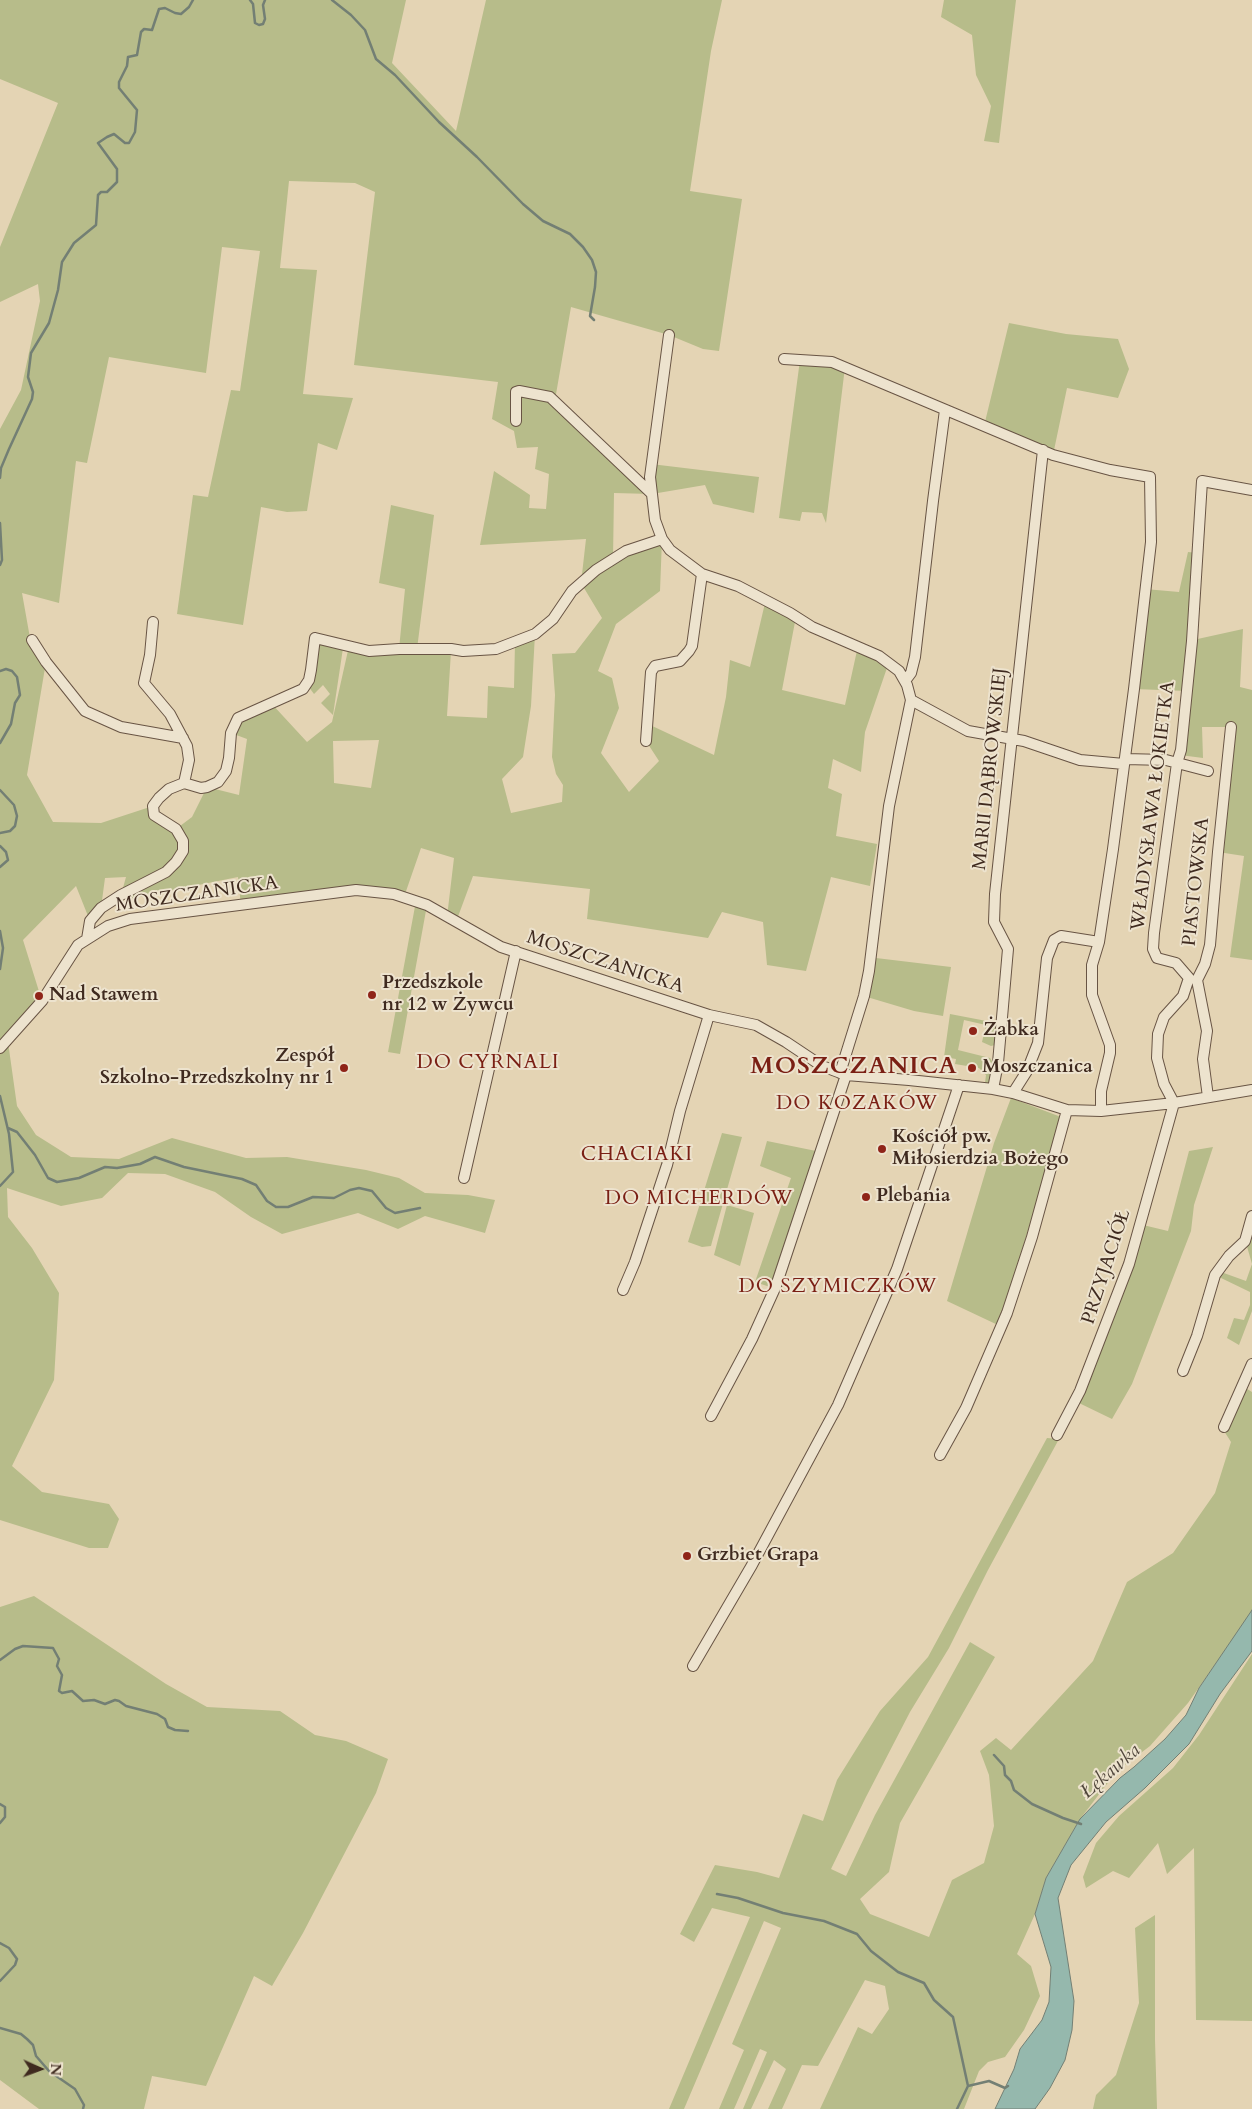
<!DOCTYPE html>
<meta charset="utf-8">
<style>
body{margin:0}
#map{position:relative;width:1252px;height:2109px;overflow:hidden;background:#e4d4b4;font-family:Cardo,serif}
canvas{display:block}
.north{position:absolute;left:15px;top:2044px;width:50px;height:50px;-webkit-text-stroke:4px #ede3ce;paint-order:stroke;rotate:92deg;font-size:14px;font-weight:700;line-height:20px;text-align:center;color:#3f2a1f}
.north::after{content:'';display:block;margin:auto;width:18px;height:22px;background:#3f2a1f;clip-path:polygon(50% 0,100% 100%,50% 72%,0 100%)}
</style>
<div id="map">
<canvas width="1252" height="2109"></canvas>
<div class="north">N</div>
</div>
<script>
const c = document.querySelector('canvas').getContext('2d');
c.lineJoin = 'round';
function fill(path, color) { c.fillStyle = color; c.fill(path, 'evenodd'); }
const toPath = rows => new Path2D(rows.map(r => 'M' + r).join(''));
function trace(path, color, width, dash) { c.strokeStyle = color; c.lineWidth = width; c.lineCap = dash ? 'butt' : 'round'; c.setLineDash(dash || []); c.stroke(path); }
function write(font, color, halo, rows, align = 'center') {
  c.font = font + ' Cardo,serif'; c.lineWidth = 4; c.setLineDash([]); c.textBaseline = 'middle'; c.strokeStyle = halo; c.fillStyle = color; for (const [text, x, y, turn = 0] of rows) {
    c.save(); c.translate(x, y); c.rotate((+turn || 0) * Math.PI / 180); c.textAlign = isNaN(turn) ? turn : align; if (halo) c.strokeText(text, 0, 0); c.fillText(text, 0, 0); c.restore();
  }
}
fill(toPath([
 [0,0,406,0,392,63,456,131,486,0,722,0,711,51,690,191,742,199,719,351,703,349,669,335,571,307,555,400,651,493,651,464,759,477,754,513,713,504,705,485,652,494,614,493,613,559,662,539,660,591,616,624,598,671,612,678,619,708,601,753,629,792,659,761,646,741,648,724,714,755,726,697,730,660,750,667,765,603,795,622,782,690,845,705,858,646,889,662,865,732,861,772,833,759,828,788,842,794,836,836,877,844,870,886,831,877,806,971,767,965,763,922,722,912,708,938,587,919,590,889,473,876,456,922,447,917,454,858,421,848,404,897,356,890,241,906,238,877,124,900,121,895,126,877,105,878,101,908,90,921,76,886,23,940,42,1001,8,1042,17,1106,36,1135,71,1157,119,1159,172,1138,246,1158,287,1157,366,1170,399,1178,425,1193,468,1195,495,1200,485,1233,425,1216,398,1229,358,1213,282,1234,251,1217,215,1192,165,1174,128,1173,102,1198,61,1206,7,1188,8,1217,32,1248,59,1293,54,1380,12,1466,42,1492,109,1504,119,1519,108,1548,89,1548,0,1520,0,429,21,390,40,301,38,284,0,302,0,247,58,103,0,79],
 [289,181,355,183,375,192,354,365,498,382,492,419,514,431,517,448,538,447,535,469,549,474,546,509,529,508,530,495,494,471,480,545,586,539,581,583,602,618,575,653,552,654,555,695,552,757,556,774,563,785,562,802,511,813,502,779,523,757,531,706,535,634,515,643,514,688,488,686,487,718,447,716,451,651,417,649,434,515,391,505,379,583,405,589,399,649,349,646,332,722,307,742,271,703,238,718,231,733,247,739,239,795,207,787,192,817,176,829,154,815,153,806,101,823,53,822,27,775,46,662,30,638,22,593,59,603,76,461,87,463,109,357,206,373,222,247,260,251,240,391,231,390,208,497,193,495,177,614,243,625,261,507,287,512,307,511,318,443,337,450,353,398,303,394,317,270,280,268],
 [379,740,371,788,334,783,333,741],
 [944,0,1016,0,999,143,984,141,991,106,976,75,972,35,941,17],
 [1009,323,1066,334,1118,339,1129,369,1118,398,1067,388,1053,455,984,426],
 [800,360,845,367,826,523,822,513,802,512,800,521,779,518],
 [1188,552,1198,553,1193,640,1243,629,1240,687,1252,690,1252,960,1230,957,1244,856,1218,852,1231,727,1202,727,1203,758,1180,755,1187,691,1134,689,1145,589,1179,592],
 [317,643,343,648,333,715,321,703,330,694,323,685,314,694,308,686],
 [416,901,427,905,400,1054,388,1052],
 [876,958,951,967,943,1016,914,1011,867,997],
 [950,1014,997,1023,995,1045,991,1046,982,1042,986,1025,964,1020,958,1050,990,1058,994,1064,992,1078,989,1084,985,1083,986,1075,979,1068,955,1064,956,1059,944,1057],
 [1011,1098,1061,1117,1000,1326,947,1301,994,1143],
 [722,1133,742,1137,712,1242,711,1246,702,1247,688,1242],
 [767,1141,821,1152,773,1288,755,1282,791,1178,760,1166],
 [1213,1147,1194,1205,1191,1231,1132,1384,1112,1419,1079,1403,1143,1225,1168,1231,1189,1151],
 [727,1205,754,1213,740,1266,714,1255],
 [1252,1219,1252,1311,1239,1345,1227,1338,1234,1318,1244,1320,1250,1305,1250,1292,1219,1277,1221,1272,1246,1281,1252,1264,1246,1243],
 [1244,1387,1252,1392,1252,1612,1188,1703,1150,1746,1117,1771,1080,1819,1046,1878,1035,1914,1017,1954,1031,1966,1040,1996,1024,2030,1005,2057,988,2062,979,2071,964,2109,820,2109,858,2027,872,2034,889,2009,885,1986,865,1980,818,2066,802,2065,782,2109,768,2109,786,2069,774,2060,751,2109,743,2109,767,2052,760,2049,734,2109,719,2109,744,2050,732,2044,781,1928,764,1921,684,2109,669,2109,750,1917,712,1908,694,1942,680,1934,715,1865,757,1872,779,1878,803,1814,823,1821,837,1780,880,1711,928,1657,1047,1438,1059,1439,988,1570,949,1648,910,1712,866,1797,831,1869,846,1876,875,1815,970,1642,995,1657,900,1823,889,1872,860,1899,870,1914,929,1937,952,1880,984,1863,994,1826,989,1775,980,1751,996,1738,1011,1750,1093,1661,1127,1582,1173,1553,1215,1493,1231,1442,1224,1431],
 [34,1596,166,1684,207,1707,280,1711,315,1735,346,1741,388,1759,376,1793,303,1933,272,1986,254,1976,206,2086,152,2076,144,2109,39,2109,0,2080,0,1607],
 [1252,1654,1252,2021,1196,2020,1194,1848,1167,1874,1158,1843,1129,1878,1113,1871,1086,1888,1083,1877,1096,1843,1119,1816,1173,1768,1199,1735],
 [1155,1915,1155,2040,1157,2109,1093,2109,1096,2095,1116,2075,1139,2003,1135,1928]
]), '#b7bc8a');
const water = toPath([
 [1252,1610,1252,1651,1220,1694,1189,1744,1145,1788,1106,1822,1071,1865,1058,1898,1074,2001,1072,2030,1065,2060,1050,2088,1035,2109,995,2109,1014,2069,1020,2049,1042,2020,1049,2002,1051,1967,1035,1914,1046,1878,1080,1819,1120,1778,1134,1767,1165,1739,1186,1715,1199,1688,1252,1610]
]);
fill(water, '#95b8ad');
trace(water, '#737f74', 1);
trace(toPath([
 [250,0,253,4,255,23,259,25,263,24,265,19,263,5,265,0],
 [332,0,351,15,365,30,376,59,395,75,439,122,477,157,523,204,543,221,570,234,583,247,592,260,596,272,595,287,590,316,594,320],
 [0,478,1,468,9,449,32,399,33,392,28,377,31,353,49,323,58,290,62,262,74,243,96,225,98,195,101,192,107,192,117,182,117,169,98,143,107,137,114,134,125,143,129,143,135,132,137,110,119,88,119,82,127,66,128,57,137,55,141,32,144,29,152,30,159,9,165,8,175,13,181,14,189,7,193,0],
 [0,523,2,560,0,565],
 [0,671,6,669,12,671,17,677,20,695,15,703,11,724,0,743],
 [0,790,14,805,17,816,15,826,10,831,0,833],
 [0,846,6,852,8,860,0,867],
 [0,931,3,948,0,969],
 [0,1096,9,1134,13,1172,0,1186],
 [8,1128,17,1132,35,1155,48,1178,57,1182,79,1178,105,1167,117,1168,140,1164,155,1157,184,1167,242,1179,256,1185,267,1201,276,1207,288,1207,313,1197,334,1198,350,1190,359,1188,372,1191,386,1208,395,1213,420,1208],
 [0,1660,15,1649,23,1646,53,1648,59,1659,57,1666,62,1675,59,1691,62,1693,72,1691,83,1701,94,1700,105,1704,115,1700,119,1701,126,1706,157,1714,165,1719,168,1727,175,1730,188,1731],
 [994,1755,1004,1766,1005,1775,1011,1781,1014,1790,1032,1804,1063,1818,1081,1824],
 [0,1804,5,1807,5,1817,0,1823],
 [717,1894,738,1898,783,1913,824,1921,857,1934,871,1951,898,1972,924,1983,934,2000,953,2017,968,2086],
 [0,1943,9,1948,17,1959,15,1965,0,1981],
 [0,2028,21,2034,27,2039,33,2045,36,2056,49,2071,75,2089,84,2105,83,2109],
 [957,2109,968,2086,989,2081,1005,2088,1008,2086]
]), '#737f74', 2.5);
const minor = toPath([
 [669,335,650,477,655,520,662,539,670,550,702,574,738,586,790,613,812,627,879,656,899,671,907,685,911,700,889,806,869,971,864,996,840,1073],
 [784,359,832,362,1053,455,1110,470,1150,477,1151,542,1134,689,1113,849,1099,942,1092,965,1092,995,1110,1045,1110,1053,1101,1091,1101,1111],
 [516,421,516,392,519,391,550,397,652,494],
 [153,622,150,655,144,683,170,714,187,746,189,760,184,783],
 [32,640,46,662,85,711,121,727,183,738],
 [905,681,911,673,915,657,933,501,945,410],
 [911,700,968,731,1024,741,1080,760,1124,764],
 [646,741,651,672,655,666,680,661,689,651,692,646,702,574],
 [1125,759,1166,760,1208,771],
 [87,939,90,921,101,908,121,895,166,872,176,862,183,851,183,841,176,829,154,815,153,806,159,798,169,789,184,783,201,788,207,787,218,782,226,771,229,758,231,733,238,718,303,689,309,680,311,670,315,638,369,651,399,649,451,649,463,651,496,649,535,634,553,619,572,591,596,570,626,551,662,539],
 [0,1048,42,1001,78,945,108,926,130,919,356,890,394,894,427,905,501,947,709,1015,756,1025,786,1042,822,1066,846,1075,909,1080,993,1089,1013,1093,1067,1110,1101,1111,1174,1103,1252,1090],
 [993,1089,998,1063,1008,949,994,922,995,894,1043,450],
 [1013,1093,1027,1071,1038,1043,1047,958,1054,940,1061,936,1099,942],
 [1208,1097,1203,1059,1207,1031,1197,980,1205,964,1210,945,1218,852,1231,727],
 [464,1178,516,951],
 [623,1290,635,1262,667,1165,680,1111,709,1015],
 [1183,1371,1197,1336,1215,1275,1229,1256,1245,1241,1252,1216],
 [711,1416,752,1339,776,1286,846,1075],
 [1224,1427,1252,1364],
 [1057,1435,1080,1391,1129,1264,1174,1103,1164,1084,1157,1058,1158,1034,1164,1017,1183,996,1189,978,1176,963,1157,958,1153,949,1154,933,1177,763,1181,750,1192,641,1202,481,1252,490],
 [940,1455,966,1408,1007,1313,1032,1237,1067,1110],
 [693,1666,752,1565,838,1405,897,1269,959,1085]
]);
trace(minor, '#685444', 12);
trace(minor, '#ede3ce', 10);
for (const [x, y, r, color] of [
 [372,995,5,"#8f2418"],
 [39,996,5,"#8f2418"],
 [973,1031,5,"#8f2418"],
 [344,1068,5,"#8f2418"],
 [972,1068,5,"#8f2418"],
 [882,1149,5,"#8f2418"],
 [866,1197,5,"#8f2418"],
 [687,1556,5,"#8f2418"]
]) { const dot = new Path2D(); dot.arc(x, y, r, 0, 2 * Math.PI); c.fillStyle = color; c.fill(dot); trace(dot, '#ede3ce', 2); }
write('19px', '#3f2a1f', '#ede3ce', [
 ["MARII DĄBROWSKIEJ",991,769,-84],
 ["WŁADYSŁAWA ŁOKIETKA",1154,806,-83],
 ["PIASTOWSKA",1197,882,-84],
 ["MOSZCZANICKA",197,895,-8],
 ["MOSZCZANICKA",605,963,18],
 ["PRZYJACIÓŁ",1107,1267,-72]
]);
write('bold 19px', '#3f2a1f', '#ede3ce', [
 ["Przedszkole",382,984],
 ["nr 12 w Żywcu",382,1006],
 ["Nad Stawem",49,996],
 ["Żabka",983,1031],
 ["Zespół",334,1057,"right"],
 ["Szkolno-Przedszkolny nr 1",334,1079,"right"],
 ["Moszczanica",982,1068],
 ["Kościół pw.",892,1138],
 ["Miłosierdzia Bożego",892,1160],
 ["Plebania",876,1197],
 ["Grzbiet Grapa",697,1556]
], 'left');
c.letterSpacing = '1px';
write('20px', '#7a1f14', '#ede3ce', [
 ["DO CYRNALI",488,1063],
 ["DO KOZAKÓW",857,1104],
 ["CHACIAKI",637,1155],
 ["DO MICHERDÓW",699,1199],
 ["DO SZYMICZKÓW",838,1287]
]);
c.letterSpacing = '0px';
write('italic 20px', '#50463b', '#ede3ce', [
 ["Łękawka",1111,1772,-41]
]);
c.letterSpacing = '1px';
write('bold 24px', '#7a1f14', '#ede3ce', [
 ["MOSZCZANICA",854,1067]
]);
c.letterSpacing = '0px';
</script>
